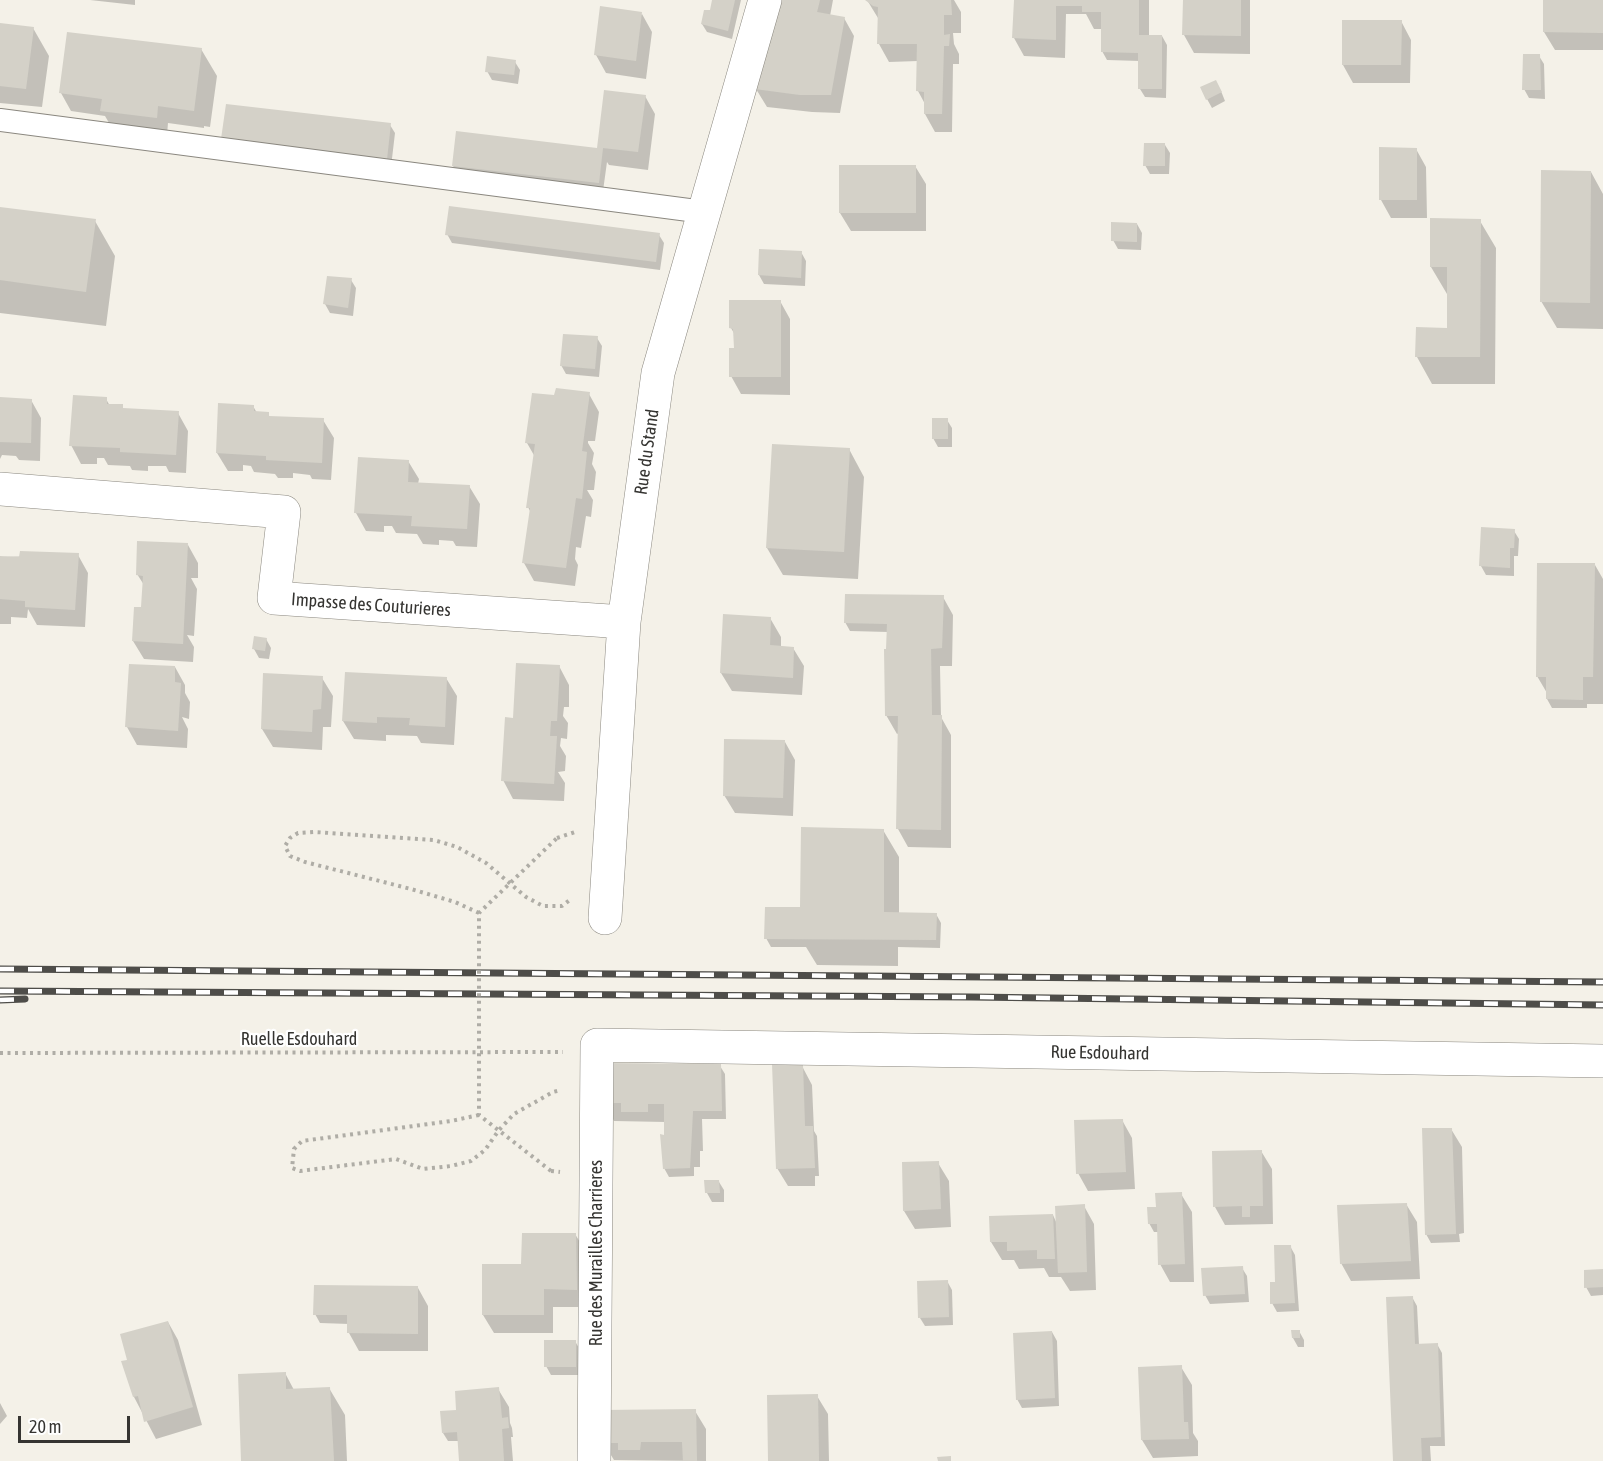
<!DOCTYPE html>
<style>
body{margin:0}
#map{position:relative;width:1603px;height:1461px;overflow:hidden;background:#f4f1e8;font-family:"Asap Condensed",sans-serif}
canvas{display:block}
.scale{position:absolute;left:18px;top:1416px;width:112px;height:27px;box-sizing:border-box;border:3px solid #353431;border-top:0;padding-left:8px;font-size:18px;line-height:21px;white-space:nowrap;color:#353431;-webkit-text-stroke:4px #fff;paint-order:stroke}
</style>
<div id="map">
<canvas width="1603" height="1461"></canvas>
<div class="scale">20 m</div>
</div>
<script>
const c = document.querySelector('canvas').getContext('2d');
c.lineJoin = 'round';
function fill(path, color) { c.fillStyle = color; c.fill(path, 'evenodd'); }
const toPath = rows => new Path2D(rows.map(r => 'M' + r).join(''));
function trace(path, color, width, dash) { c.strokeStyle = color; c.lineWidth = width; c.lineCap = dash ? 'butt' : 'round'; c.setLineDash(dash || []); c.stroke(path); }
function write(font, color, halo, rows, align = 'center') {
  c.font = font + ' "Asap Condensed",sans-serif'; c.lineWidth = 4.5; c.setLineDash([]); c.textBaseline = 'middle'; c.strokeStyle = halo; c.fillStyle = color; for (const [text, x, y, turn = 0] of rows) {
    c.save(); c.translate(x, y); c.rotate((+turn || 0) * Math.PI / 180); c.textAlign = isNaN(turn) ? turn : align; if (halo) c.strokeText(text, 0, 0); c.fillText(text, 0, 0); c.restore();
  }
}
fill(toPath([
 [90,0,135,0,135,5],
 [714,0,741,0,732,39,707,32,702,24,711,12],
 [780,0,833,0,830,16,844,18,854,36,840,113,812,112,767,107,756,89],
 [867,0,954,0,961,12,961,33,953,33,954,44,959,54,959,64,953,64,952,132,935,132,925,114,925,104,918,91,918,61,889,62,879,44,878,18],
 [1016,0,1149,0,1149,36,1162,36,1167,45,1166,98,1145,97,1140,89,1140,61,1107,60,1102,51,1102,29,1094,29,1086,14,1066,14,1065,58,1024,56,1014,38],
 [1184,0,1250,0,1250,54,1194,53,1184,35],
 [1544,0,1603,0,1603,50,1555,50,1544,32],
 [642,14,652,32,646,79,606,73,596,55],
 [1401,21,1411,40,1410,83,1353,83,1343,65],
 [0,24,33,28,49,56,42,107,0,103],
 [201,49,217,76,210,127,204,126,204,128,168,123,167,135,112,128,105,116,71,111,61,93],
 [1539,56,1544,64,1545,99,1529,98,1524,89],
 [515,62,520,70,518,84,492,80,487,71],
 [1221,91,1225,101,1212,108,1207,99],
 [645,96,655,114,648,170,609,165,607,162,603,191,458,174,453,166,598,149],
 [390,125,395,133,391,167,228,147],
 [1165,145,1170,153,1169,174,1150,174,1145,165],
 [1416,149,1426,167,1427,218,1391,218,1381,200],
 [915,166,926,184,926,231,851,231,840,213],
 [1591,172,1603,194,1603,329,1557,328,1541,301],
 [0,209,95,221,115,256,106,326,0,313],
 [1480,221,1496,248,1495,384,1432,384,1417,357,1449,329,1449,294,1447,294,1431,267],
 [1137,224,1142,233,1141,250,1118,249,1113,240],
 [447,234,659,235,664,243,660,270,452,243],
 [801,252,806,261,805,286,764,284,759,275],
 [351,280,356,288,353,316,330,313,325,304],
 [780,301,790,319,790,395,741,394,731,376,735,349,735,335,731,328],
 [597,338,602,346,599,377,566,374,561,365],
 [589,394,599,412,595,441,588,441,588,443,594,453,592,464,596,472,594,490,587,490,593,500,591,517,586,516,581,548,576,547,575,559,578,565,575,586,534,581,524,563,531,513,528,507,535,457,527,443,555,397],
 [0,399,31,400,41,418,40,461,19,460,16,456,2,455,0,459],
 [106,399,110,406,122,406,124,410,178,413,188,431,186,473,169,472,166,466,148,466,148,471,132,470,130,466,108,465,104,458,97,458,97,464,81,464,71,445],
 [253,406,257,413,268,413,270,418,323,420,334,438,331,480,312,479,310,475,293,473,293,478,278,478,275,474,254,472,251,466,243,465,243,471,228,471,217,453],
 [947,420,952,428,952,447,938,447,933,438],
 [849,449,864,477,858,579,783,575,767,548],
 [408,461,419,479,418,484,469,486,480,504,477,547,456,546,453,541,439,540,439,545,423,544,417,534,396,533,392,526,384,526,384,532,366,531,356,513],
 [1514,531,1519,539,1518,556,1514,556,1514,576,1486,575,1481,566],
 [188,545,198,563,198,578,191,578,197,589,194,636,187,635,194,647,193,662,144,659,133,641,143,609,144,585,137,574],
 [78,555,88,573,85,627,37,625,28,609,27,618,11,617,11,624,0,624,0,557],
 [1595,565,1603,579,1603,704,1587,704,1587,708,1552,708,1547,699,1547,693,1537,676],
 [943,597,953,615,952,666,940,666,941,717,951,735,951,848,908,847,898,829,899,733,897,734,886,715,888,632,850,631,845,622],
 [770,618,781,637,781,647,793,648,804,666,802,695,732,691,721,673],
 [266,639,271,648,269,659,259,658,254,649],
 [559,666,569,685,569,707,564,707,563,716,568,723,567,739,561,738,560,746,566,756,565,771,558,772,565,783,564,801,513,799,503,780,514,719],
 [175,667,185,685,185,693,190,702,189,719,182,717,188,729,187,748,137,745,127,727],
 [346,673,446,678,457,696,454,745,421,743,417,736,386,735,386,741,354,739,343,721],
 [322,678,333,696,331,727,323,727,322,750,273,747,262,729],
 [785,742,795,760,793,816,735,813,724,795],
 [883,830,899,857,899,914,936,914,941,923,940,948,898,947,898,966,817,965,806,947,771,947,766,938,802,908],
 [720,1066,725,1074,726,1119,702,1119,703,1151,700,1151,700,1167,694,1167,694,1176,669,1177,664,1168,665,1122,614,1121,604,1103],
 [802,1066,812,1085,814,1131,817,1136,819,1176,815,1176,815,1186,788,1186,777,1168],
 [1122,1120,1132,1138,1135,1189,1088,1191,1078,1173],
 [1451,1129,1462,1147,1464,1233,1459,1234,1460,1242,1431,1243,1426,1234],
 [1261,1151,1272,1169,1273,1224,1225,1225,1215,1207],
 [938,1163,949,1181,951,1227,915,1229,904,1211],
 [706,1182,719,1182,724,1190,724,1202,712,1202,707,1193],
 [1181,1194,1192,1212,1194,1282,1170,1282,1160,1264,1158,1232,1154,1232,1149,1223,1155,1209],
 [1406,1204,1417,1222,1420,1279,1351,1281,1341,1263],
 [1084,1206,1094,1224,1096,1290,1070,1291,1061,1277,1049,1277,1044,1268,1019,1269,1014,1260,1002,1260,991,1242,1053,1215,1057,1224],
 [575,1234,586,1252,586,1307,553,1307,553,1333,494,1333,483,1315,523,1265],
 [1290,1246,1295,1255,1299,1311,1277,1312,1272,1303],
 [1242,1268,1247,1276,1249,1302,1210,1304,1205,1295],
 [1603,1271,1603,1295,1591,1296,1586,1287],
 [947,1281,952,1290,953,1325,925,1326,920,1318],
 [418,1288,428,1306,428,1351,359,1351,349,1333,349,1324,320,1323,315,1314],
 [1412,1297,1417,1306,1419,1345,1437,1344,1442,1353,1445,1446,1430,1446,1431,1461,1394,1461],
 [168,1322,178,1340,202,1425,156,1439,134,1397,123,1362,129,1361],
 [1299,1331,1304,1340,1304,1347,1298,1347,1293,1338],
 [1052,1332,1057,1341,1059,1406,1022,1408,1017,1399],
 [575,1341,580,1350,580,1375,551,1375,546,1366],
 [1181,1367,1192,1385,1193,1433,1198,1441,1198,1456,1153,1458,1142,1440],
 [285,1373,294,1390,329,1388,345,1415,347,1461,242,1461],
 [498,1389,509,1407,510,1423,512,1428,513,1437,511,1437,513,1461,460,1461,459,1441,448,1441,443,1433,458,1417],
 [817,1396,828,1414,829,1461,769,1461],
 [0,1403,7,1416,0,1424],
 [695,1411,706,1429,706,1461,614,1460,603,1442]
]), '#0003');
fill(toPath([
 [712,0,735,0,728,31,701,24,704,10,710,10],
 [780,0,820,0,817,12,845,17,831,95,800,95,755,89],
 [865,0,951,0,952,15,944,15,944,35,950,34,949,46,944,46,942,114,924,114,924,92,916,91,917,44,877,44,878,7,873,6],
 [1014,0,1139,0,1139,35,1162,35,1162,89,1138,89,1138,53,1101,52,1101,12,1082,12,1082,6,1056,6,1056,40,1012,38],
 [1183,0,1241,0,1241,36,1182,35],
 [1543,0,1603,0,1603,33,1543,32],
 [600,6,642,12,636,61,594,55],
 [1342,20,1402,20,1401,65,1342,65],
 [0,23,34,27,26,89,0,86],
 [67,32,202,48,194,111,158,106,157,118,100,111,102,99,59,93],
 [1523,54,1540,54,1541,90,1522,90],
 [487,56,516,60,514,75,485,72],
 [1216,80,1222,92,1206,100,1200,87],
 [604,90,646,95,638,152,603,148,599,183,452,166,456,131,597,148],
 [226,104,391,123,387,159,221,139],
 [1144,143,1165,143,1165,166,1143,166],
 [1379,147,1417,148,1417,200,1379,200],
 [839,165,916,165,916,213,839,213],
 [1541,170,1591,171,1590,303,1540,302],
 [449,206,660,233,656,262,445,235],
 [0,207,96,219,86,292,0,280],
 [1430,218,1481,219,1480,357,1415,357,1416,327,1447,328,1447,267,1430,267],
 [1111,222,1137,223,1137,242,1111,241],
 [759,249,802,251,801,278,758,275],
 [327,276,352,278,348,308,323,304],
 [729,300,781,300,781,377,729,377,729,348,734,348,733,329,729,328],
 [563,334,598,336,595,369,560,366],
 [556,388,590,392,582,451,587,452,582,499,576,498,566,568,522,563,530,508,526,508,535,444,525,443,532,393,554,395],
 [73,395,107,397,107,404,123,404,123,408,179,411,176,455,120,452,120,448,69,446],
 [0,397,32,399,31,443,0,442],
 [218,403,254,405,254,411,269,412,269,416,324,418,322,463,266,460,266,456,216,453],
 [932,418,948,418,948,439,932,439],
 [772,444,850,448,844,552,766,548],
 [358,457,409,460,408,482,470,485,467,529,411,526,412,516,354,513],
 [1481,527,1515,529,1514,548,1510,548,1510,568,1479,566],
 [137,541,188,543,183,644,132,641,134,607,141,607,143,576,136,575],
 [20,551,79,553,75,610,25,607,25,601,0,599,0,556,19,557],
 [1537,563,1595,563,1593,677,1583,677,1583,700,1546,699,1546,677,1536,677],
 [845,594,944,595,942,648,931,649,932,715,942,715,941,830,896,829,898,716,885,716,884,649,886,649,887,624,844,623],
 [723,614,771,617,770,645,794,647,793,678,720,673],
 [254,636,267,638,265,651,252,649],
 [516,663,560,665,557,721,551,721,550,736,557,736,554,784,501,781,505,717,513,718],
 [129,664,175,666,175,682,181,683,178,731,125,727],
 [345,672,447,677,445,727,409,725,410,718,377,717,377,723,342,721],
 [263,673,323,676,321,709,313,710,312,732,261,729],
 [724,739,785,740,783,798,723,796],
 [801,827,884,829,884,912,937,913,936,940,764,939,765,907,800,907],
 [603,1063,721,1064,722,1111,693,1111,690,1168,663,1169,660,1134,664,1135,664,1104,648,1104,648,1112,621,1112,621,1103,602,1103],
 [772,1064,803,1065,805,1126,813,1126,815,1168,776,1169],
 [1123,1119,1126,1172,1076,1174,1074,1120],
 [1422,1128,1452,1128,1456,1234,1425,1235],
 [1262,1150,1263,1206,1250,1206,1250,1217,1242,1217,1242,1206,1213,1207,1212,1151],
 [939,1161,941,1209,903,1211,902,1162],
 [704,1180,719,1180,720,1193,705,1193],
 [1182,1192,1185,1264,1158,1265,1157,1224,1148,1224,1147,1207,1156,1207,1155,1193],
 [1407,1203,1411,1261,1340,1264,1337,1205],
 [1085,1204,1087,1272,1058,1273,1055,1206],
 [1053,1214,1055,1259,1037,1259,1037,1250,1007,1251,1007,1242,990,1242,989,1216],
 [522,1233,576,1233,577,1290,544,1289,544,1315,482,1315,482,1264,521,1264],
 [1274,1245,1291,1245,1295,1303,1270,1304,1270,1282,1275,1282],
 [1243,1266,1245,1294,1203,1296,1201,1268],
 [1603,1269,1603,1287,1584,1288,1584,1270],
 [948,1280,949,1317,918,1318,917,1281],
 [314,1285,418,1286,418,1334,347,1333,347,1315,313,1315],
 [1413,1296,1415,1344,1438,1343,1441,1437,1421,1438,1422,1461,1393,1461,1386,1297],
 [168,1321,193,1407,144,1422,138,1396,133,1397,121,1361,127,1360,120,1334],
 [1291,1330,1300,1330,1300,1338,1292,1338],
 [1052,1331,1055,1398,1016,1400,1013,1333],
 [544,1340,576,1340,576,1367,544,1367],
 [1182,1365,1184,1422,1188,1422,1189,1439,1141,1440,1138,1367],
 [286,1372,286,1389,330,1387,334,1461,241,1461,238,1374],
 [499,1387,502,1418,508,1417,509,1428,502,1429,504,1461,459,1461,457,1432,442,1433,440,1411,456,1410,455,1391],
 [818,1394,819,1461,768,1461,767,1395],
 [696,1409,697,1461,683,1461,682,1442,641,1442,640,1450,618,1450,618,1443,602,1443,602,1410],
 [951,1456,951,1461,938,1461,937,1457]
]), '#d4d1c8');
const lane = toPath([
 [0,120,704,212]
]);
const street = toPath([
 [0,489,284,512,274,598,624,622],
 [605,918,624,622,658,373,765,0],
 [594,1461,597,1045,1603,1061]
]);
trace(lane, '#8a877f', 24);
trace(street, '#8a877f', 34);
trace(toPath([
 [557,838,575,832],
 [479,913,455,902,411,889,305,862,290,856,285,846,290,838,298,833,315,832,434,840,457,847,486,863,526,897,543,906,562,906,571,899],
 [0,1053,563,1052],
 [479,1115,451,1121,302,1141,294,1149,292,1168,300,1171,396,1159,423,1169,451,1166,471,1161,485,1150,499,1130,514,1114,553,1092,561,1090],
 [551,1171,560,1172]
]), '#afada6', 4, [3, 4.5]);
trace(lane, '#fff', 22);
trace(street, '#fff', 33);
const rail = toPath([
 [0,969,1603,982],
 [0,991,971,997,1603,1005],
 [0,1000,25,999]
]);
trace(rail, '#4e4d49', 7);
trace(rail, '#fff', 4.5, [14]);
trace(toPath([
 [551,1171,479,1115,479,913,557,838]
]), '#afada6', 4, [3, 4.5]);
write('18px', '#353431', '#fff', [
 ["Rue du Stand",647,452,-82],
 ["Impasse des Couturieres",371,605,4],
 ["Ruelle Esdouhard",299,1039],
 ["Rue Esdouhard",1100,1053,1],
 ["Rue des Murailles Charrieres",596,1253,-90]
]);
</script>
